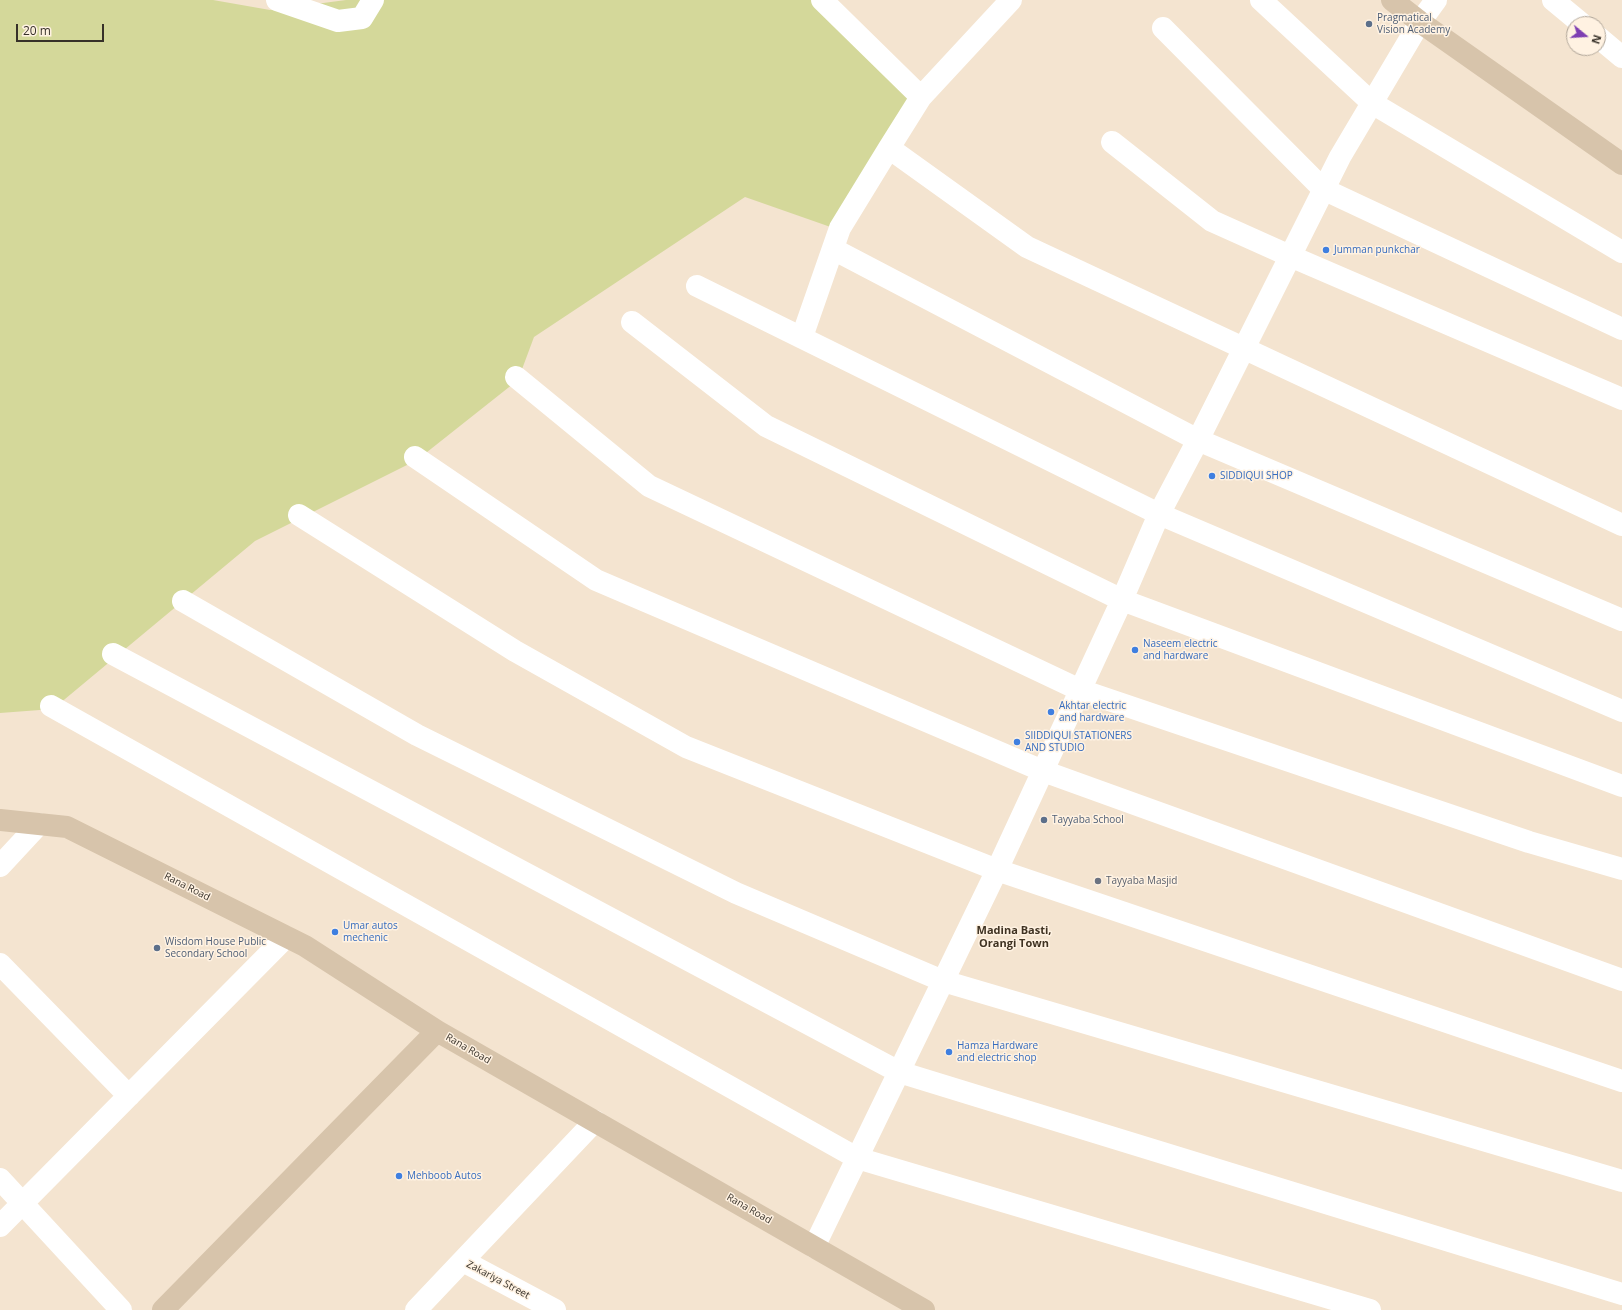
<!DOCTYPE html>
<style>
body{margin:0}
#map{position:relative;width:1622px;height:1310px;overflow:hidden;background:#f4e4d0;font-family:"Open Sans",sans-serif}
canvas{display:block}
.north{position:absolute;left:1566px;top:16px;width:40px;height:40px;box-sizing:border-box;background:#fff2e2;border:1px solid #afa598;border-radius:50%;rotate:108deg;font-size:11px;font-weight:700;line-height:16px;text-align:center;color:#373129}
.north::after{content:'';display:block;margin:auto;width:14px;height:18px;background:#7e3eb2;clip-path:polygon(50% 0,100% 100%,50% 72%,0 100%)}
.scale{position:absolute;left:16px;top:24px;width:88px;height:18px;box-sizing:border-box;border:2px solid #373129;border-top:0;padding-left:5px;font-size:12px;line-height:14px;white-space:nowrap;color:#373129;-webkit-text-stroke:3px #fff2e2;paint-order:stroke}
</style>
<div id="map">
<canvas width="1622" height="1310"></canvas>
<div class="north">N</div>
<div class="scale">20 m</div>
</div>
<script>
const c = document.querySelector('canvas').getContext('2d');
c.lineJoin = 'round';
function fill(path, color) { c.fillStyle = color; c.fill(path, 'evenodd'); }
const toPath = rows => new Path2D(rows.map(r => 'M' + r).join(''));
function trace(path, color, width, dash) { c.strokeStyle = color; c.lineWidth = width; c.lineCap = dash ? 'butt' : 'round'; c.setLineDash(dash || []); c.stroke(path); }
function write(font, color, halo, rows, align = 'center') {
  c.font = font + ' "Open Sans",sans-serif'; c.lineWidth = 3; c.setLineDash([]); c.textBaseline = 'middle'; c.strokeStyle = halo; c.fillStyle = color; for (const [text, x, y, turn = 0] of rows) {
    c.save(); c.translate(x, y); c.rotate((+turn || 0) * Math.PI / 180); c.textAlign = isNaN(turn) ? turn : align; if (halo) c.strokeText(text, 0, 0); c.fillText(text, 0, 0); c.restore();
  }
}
fill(toPath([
 [0,0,213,0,270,10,346,0,821,0,923,100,842,231,745,197,534,337,518,380,417,460,255,541,53,709,0,713]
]), '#d4d89a');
trace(toPath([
 [277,0,338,21,362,18,373,0],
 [822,0,921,97],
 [1261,0,1372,103,1622,252],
 [1553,0,1582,24],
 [1163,28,1323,189,1622,329],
 [1598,37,1622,57],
 [1112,142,1212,221,1290,256,1622,399],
 [889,148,1027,247,1622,525],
 [833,249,1198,440,1622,620],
 [697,286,1159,514,1622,711],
 [632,322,766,426,1122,600,1622,786],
 [802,337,840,228,889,148,921,97,1011,0],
 [516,377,649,486,1080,690,1529,842,1622,869],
 [415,457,596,580,1043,771,1622,980],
 [299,515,515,651,686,747,997,870,1622,1081],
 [183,601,417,735,736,893,943,981,1622,1181],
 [113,654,899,1072,1622,1294],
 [51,706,857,1158,1370,1310],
 [0,866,39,824],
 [0,964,129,1096],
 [0,1179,121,1310],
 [0,1226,286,937],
 [814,1247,997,870,1122,600,1159,514,1198,440,1340,157,1420,22,1436,0],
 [463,1261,555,1310],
 [416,1310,595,1121]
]), '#fff', 22);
trace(toPath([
 [1392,0,1420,22,1622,164],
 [0,820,67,827,305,946,437,1031,924,1310],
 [163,1310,437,1031]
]), '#d7c4ab', 22);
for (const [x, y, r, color] of [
 [1369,24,4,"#5c6f8a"],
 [1326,250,4,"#3f7fe0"],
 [1212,476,4,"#3f7fe0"],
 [1135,650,4,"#3f7fe0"],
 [1051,712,4,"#3f7fe0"],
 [1017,742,4,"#3f7fe0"],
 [1044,820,4,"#5c6f8a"],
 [1098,881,4,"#6b7280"],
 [335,932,4,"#3f7fe0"],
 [157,948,4,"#5c6f8a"],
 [949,1052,4,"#3f7fe0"],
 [399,1176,4,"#3f7fe0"]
]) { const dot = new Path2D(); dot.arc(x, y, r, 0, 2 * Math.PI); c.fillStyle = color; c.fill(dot); trace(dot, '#fff2e2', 1.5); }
write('10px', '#4e5e75', '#fff2e2', [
 ["Pragmatical",1377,18],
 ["Vision Academy",1377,30],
 ["Tayyaba School",1052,820],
 ["Wisdom House Public",165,942],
 ["Secondary School",165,954]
], 'left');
write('10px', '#366cbe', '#fff2e2', [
 ["Jumman punkchar",1334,250],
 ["SIDDIQUI SHOP",1220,476],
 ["Naseem electric",1143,644],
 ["and hardware",1143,656],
 ["Akhtar electric",1059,706],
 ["and hardware",1059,718],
 ["SIIDDIQUI STATIONERS",1025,736],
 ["AND STUDIO",1025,748],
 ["Umar autos",343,926],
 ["mechenic",343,938],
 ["Hamza Hardware",957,1046],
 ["and electric shop",957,1058],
 ["Mehboob Autos",407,1176]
], 'left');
write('10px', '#5b616d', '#fff2e2', [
 ["Tayyaba Masjid",1106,881]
], 'left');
write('10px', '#373129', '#fff2e2', [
 ["Rana Road",187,887,27],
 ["Rana Road",468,1049,30],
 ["Rana Road",749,1209,30],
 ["Zakariya Street",498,1280,28]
]);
write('bold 11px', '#3f3222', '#fff2e2', [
 ["Madina Basti,",1014,931],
 ["Orangi Town",1014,944]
]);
</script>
